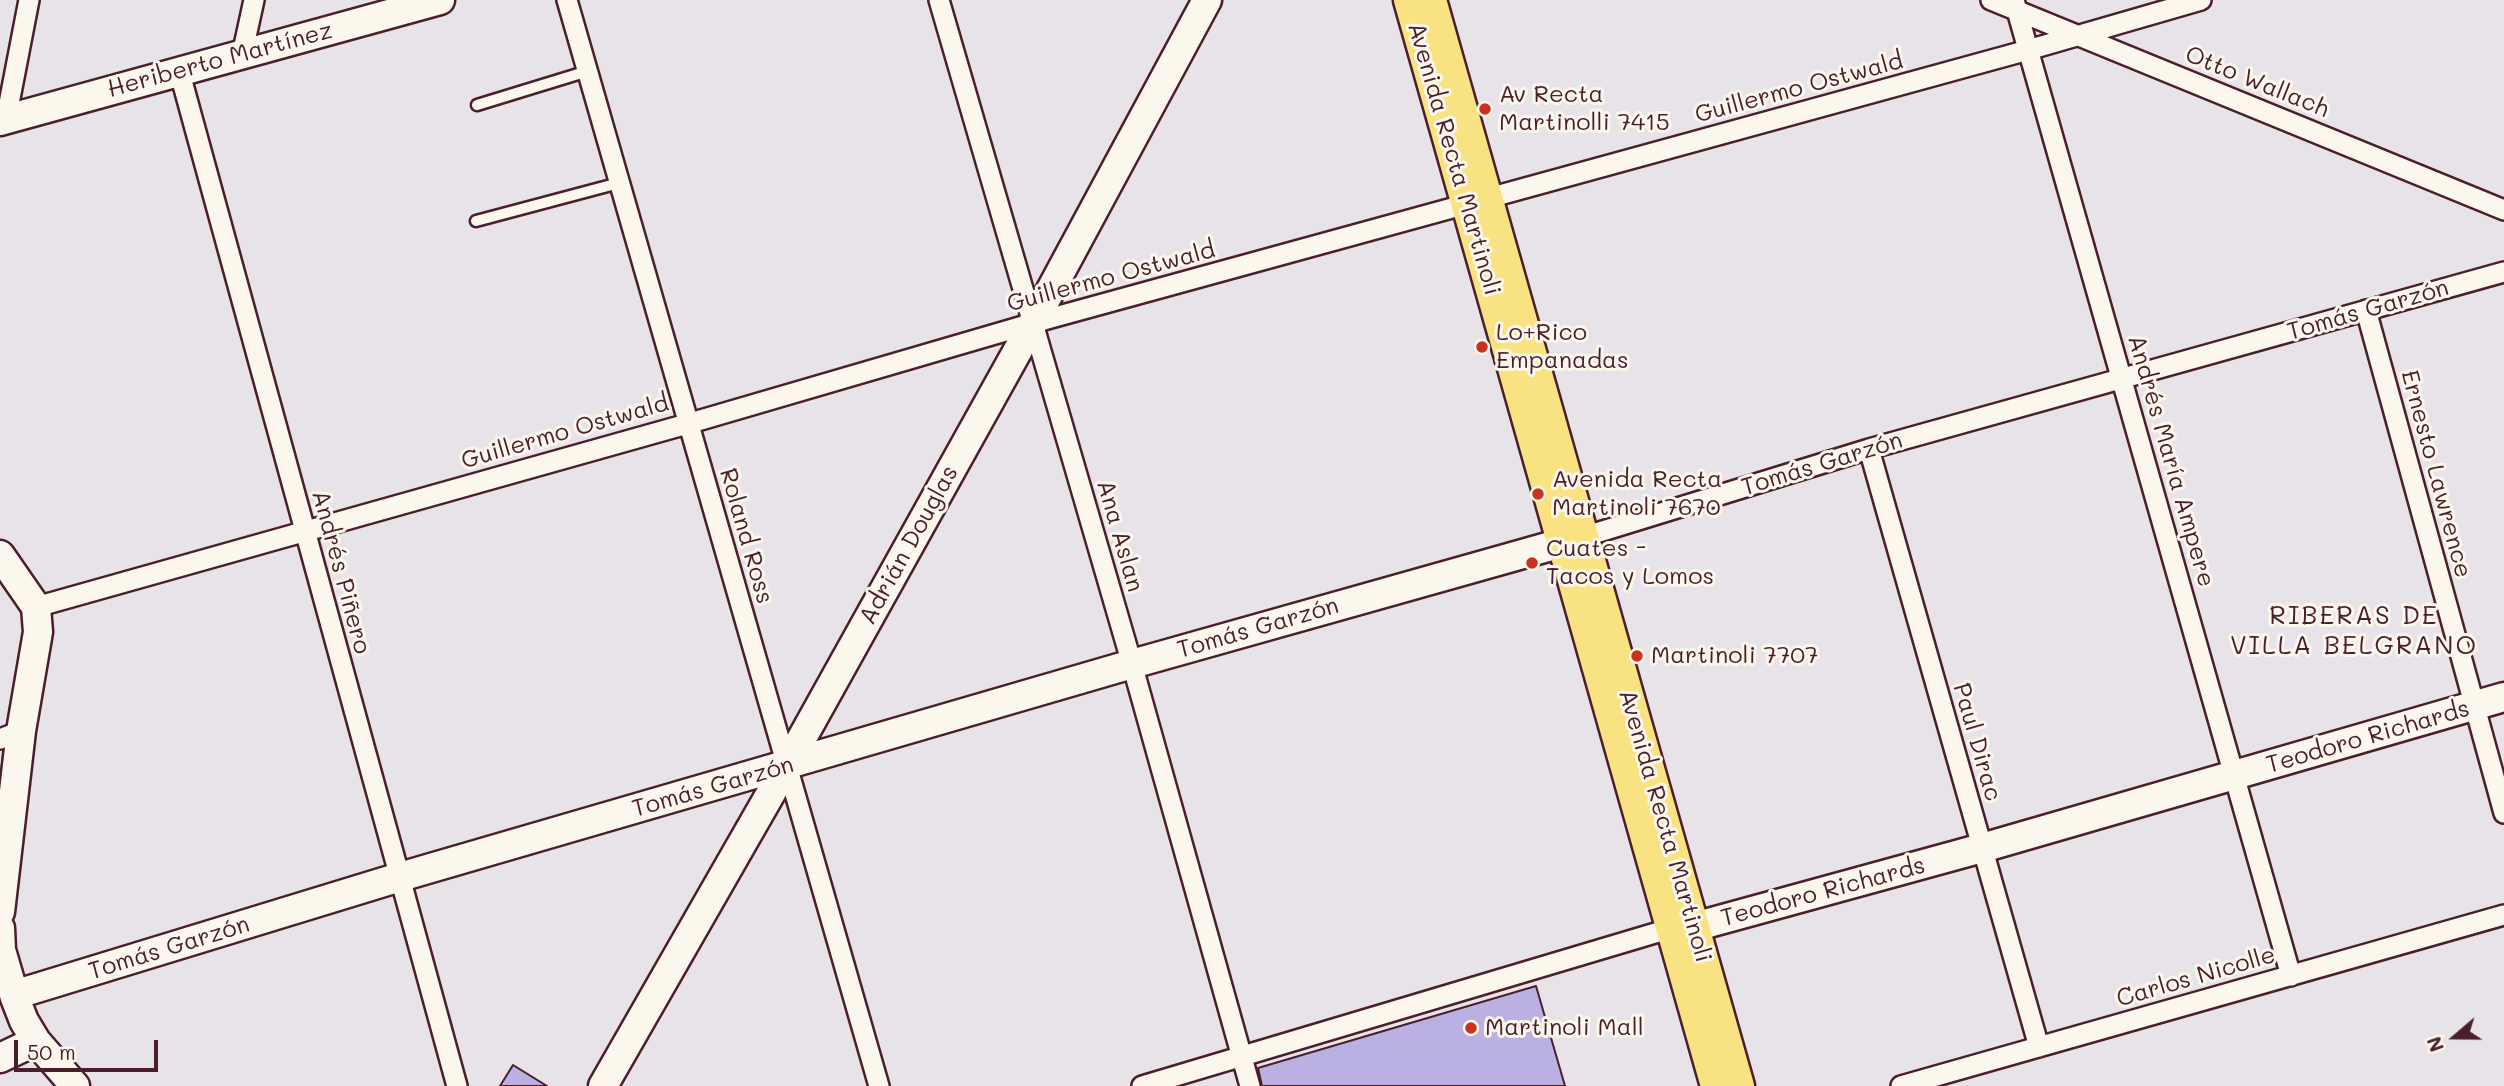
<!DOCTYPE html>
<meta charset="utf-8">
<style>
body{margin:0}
#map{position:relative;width:2504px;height:1086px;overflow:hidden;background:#e8e2e9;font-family:Mali,sans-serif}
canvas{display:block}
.north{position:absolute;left:2420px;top:1002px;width:70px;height:70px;-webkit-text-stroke:5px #fbf7ec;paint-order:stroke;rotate:250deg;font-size:19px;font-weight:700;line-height:28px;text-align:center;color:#4a1f2b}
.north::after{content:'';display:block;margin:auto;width:24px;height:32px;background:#4a1f2b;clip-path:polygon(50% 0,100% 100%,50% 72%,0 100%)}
.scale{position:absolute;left:14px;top:1040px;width:144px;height:32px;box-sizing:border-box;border:4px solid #4a1f2b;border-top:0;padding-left:9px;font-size:21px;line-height:24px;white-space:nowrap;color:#4a1f2b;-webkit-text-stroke:5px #fbf7ec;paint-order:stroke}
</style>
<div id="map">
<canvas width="2504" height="1086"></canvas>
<div class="north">N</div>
<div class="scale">50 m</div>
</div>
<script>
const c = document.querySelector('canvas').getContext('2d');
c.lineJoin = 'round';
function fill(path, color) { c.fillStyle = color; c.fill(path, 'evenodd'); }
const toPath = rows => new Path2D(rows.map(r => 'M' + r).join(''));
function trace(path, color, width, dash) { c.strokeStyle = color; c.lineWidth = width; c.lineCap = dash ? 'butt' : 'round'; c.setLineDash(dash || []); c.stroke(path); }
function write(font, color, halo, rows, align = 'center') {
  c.font = font + ' Mali,sans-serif'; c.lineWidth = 6; c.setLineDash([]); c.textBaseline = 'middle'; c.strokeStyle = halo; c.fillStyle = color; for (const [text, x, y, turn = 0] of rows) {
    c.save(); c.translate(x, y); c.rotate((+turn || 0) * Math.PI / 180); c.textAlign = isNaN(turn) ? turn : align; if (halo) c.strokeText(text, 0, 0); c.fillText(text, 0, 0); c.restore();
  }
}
const building = toPath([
 [1536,986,1565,1086,1262,1086,1258,1068,1536,986],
 [513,1065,547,1086,500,1086,513,1065]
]);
fill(building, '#bab1e2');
trace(building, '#4a1f2b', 2);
const lane = toPath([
 [477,105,588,71],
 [476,221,619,183]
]);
const street = toPath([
 [567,0,879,1086],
 [939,0,1132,664,1250,1086],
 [1991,0,2504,210],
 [2014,0,2291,976],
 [242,55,254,0],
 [179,70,457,1086],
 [6,119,29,0],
 [2366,310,2504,813],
 [1869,449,2039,1047],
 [1583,537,1869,449,2504,272],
 [36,607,687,424,1033,323,2028,50,2201,0],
 [0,739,21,731],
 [1142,1086,1672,928,1682,928],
 [1901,1086,2504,915]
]);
const secondary = toPath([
 [0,121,440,0],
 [0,555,36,607,38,632,21,731,0,912],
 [1694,927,1982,848,2504,697],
 [0,928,1,950,15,998,24,1021,36,1041,75,1086],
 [14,995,400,877,1132,664,1583,537],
 [0,1058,36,1041],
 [603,1086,787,765,1033,323,1207,0]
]);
const primary = toPath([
 [1409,0,1716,1086],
 [1431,0,1739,1086]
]);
trace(lane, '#4a1f2b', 15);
trace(street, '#4a1f2b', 24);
trace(secondary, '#4a1f2b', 33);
trace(primary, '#4a1f2b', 35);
trace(lane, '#fbf7ec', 10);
trace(street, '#fbf7ec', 19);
trace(secondary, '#fbf7ec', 28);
trace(primary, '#f8e281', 30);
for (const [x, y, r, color] of [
 [1485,109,7,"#c8321e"],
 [1482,347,7,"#c8321e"],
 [1538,494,7,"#c8321e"],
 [1532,563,7,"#c8321e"],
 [1637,656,7,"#c8321e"],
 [1471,1028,7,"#c8321e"]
]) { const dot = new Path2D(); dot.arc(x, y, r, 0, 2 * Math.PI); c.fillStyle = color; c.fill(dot); trace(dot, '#fbf7ec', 2.5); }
write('24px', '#4a1f2b', '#fbf7ec', [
 ["Heriberto Martínez",220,60,-15],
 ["Otto Wallach",2257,82,22],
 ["Guillermo Ostwald",1799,88,-15],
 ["Avenida Recta Martinoli",1454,159,74],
 ["Guillermo Ostwald",1111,277,-15],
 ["Tomás Garzón",2368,310,-16],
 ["Guillermo Ostwald",565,432,-16],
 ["Andrés María Ampere",2171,461,74],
 ["Tomás Garzón",1822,464,-17],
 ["Ernesto Lawrence",2436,474,75],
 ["Roland Ross",746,536,74],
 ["Ana Aslan",1120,536,74],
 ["Adrián Douglas",909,545,-61],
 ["Andrés Piñero",341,572,75],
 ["Tomás Garzón",1258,628,-16],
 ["Teodoro Richards",2368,737,-16],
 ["Paul Dirac",1977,742,74],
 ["Tomás Garzón",713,787,-16],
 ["Avenida Recta Martinoli",1665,826,74],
 ["Teodoro Richards",1823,892,-15],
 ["Tomás Garzón",169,948,-17],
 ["Carlos Nicolle",2196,977,-16]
]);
write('24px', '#4a1f2b', '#fbf7ec', [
 ["Av Recta",1499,95],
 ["Martinolli 7415",1499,123],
 ["Lo+Rico",1496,333],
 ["Empanadas",1496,361],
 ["Avenida Recta",1552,480],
 ["Martinoli 7670",1552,508],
 ["Cuates -",1546,549],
 ["Tacos y Lomos",1546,577],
 ["Martinoli 7707",1651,656],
 ["Martinoli Mall",1485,1028]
], 'left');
c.letterSpacing = '2px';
write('26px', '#4a1f2b', '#fbf7ec', [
 ["RIBERAS DE",2354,616],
 ["VILLA BELGRANO",2354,646]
]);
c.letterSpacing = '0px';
</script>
